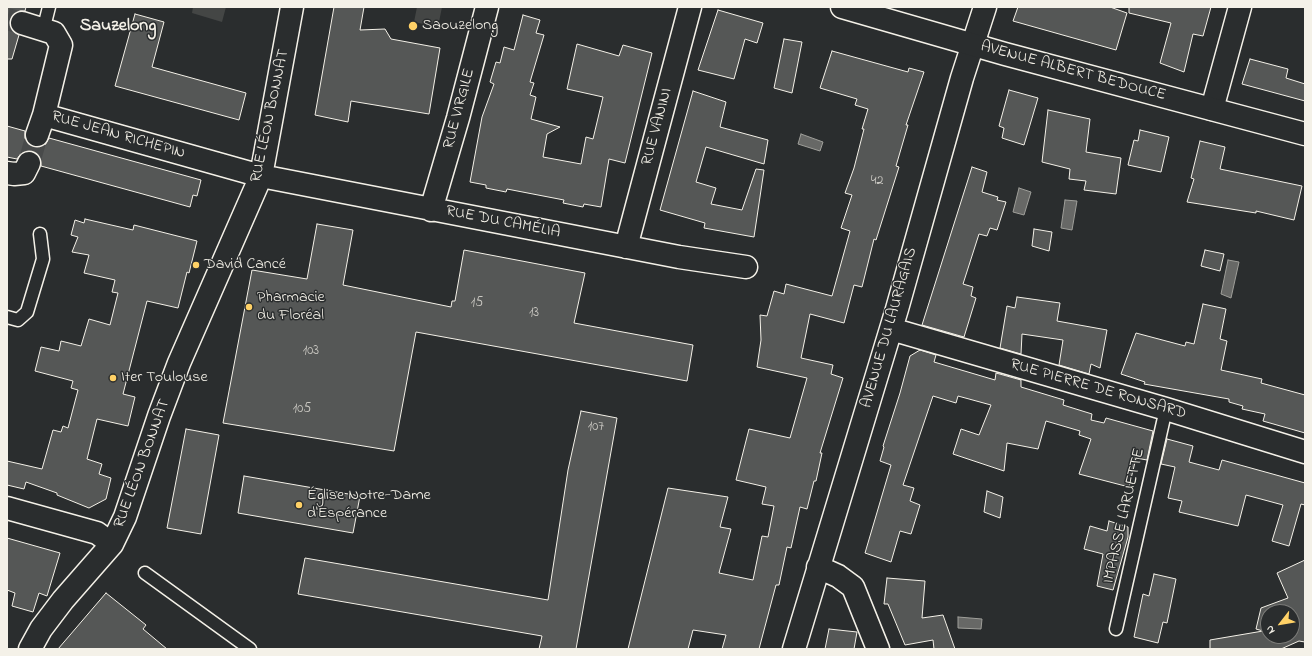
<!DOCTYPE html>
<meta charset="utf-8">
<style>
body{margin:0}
#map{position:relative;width:1312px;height:656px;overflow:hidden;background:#2a2d2e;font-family:"Indie Flower",sans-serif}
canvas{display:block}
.frame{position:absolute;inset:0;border:8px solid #f4f1e8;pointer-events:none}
.north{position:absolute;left:1260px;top:604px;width:40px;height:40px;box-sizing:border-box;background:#2a2d2e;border:1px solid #7b7b78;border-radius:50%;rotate:239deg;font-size:11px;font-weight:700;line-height:16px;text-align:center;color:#f4f1e8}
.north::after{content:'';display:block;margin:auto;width:14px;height:18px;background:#ffd166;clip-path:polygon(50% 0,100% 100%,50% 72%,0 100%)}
</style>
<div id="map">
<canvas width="1312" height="656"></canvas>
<div class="frame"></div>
<div class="north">N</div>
</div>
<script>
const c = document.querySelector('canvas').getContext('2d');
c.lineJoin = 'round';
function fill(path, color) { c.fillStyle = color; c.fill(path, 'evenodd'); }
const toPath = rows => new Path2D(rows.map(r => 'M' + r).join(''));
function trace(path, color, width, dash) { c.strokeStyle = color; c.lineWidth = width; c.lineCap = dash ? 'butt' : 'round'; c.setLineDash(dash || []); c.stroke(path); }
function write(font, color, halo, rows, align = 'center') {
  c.font = font + ' "Indie Flower",sans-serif'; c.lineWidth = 3; c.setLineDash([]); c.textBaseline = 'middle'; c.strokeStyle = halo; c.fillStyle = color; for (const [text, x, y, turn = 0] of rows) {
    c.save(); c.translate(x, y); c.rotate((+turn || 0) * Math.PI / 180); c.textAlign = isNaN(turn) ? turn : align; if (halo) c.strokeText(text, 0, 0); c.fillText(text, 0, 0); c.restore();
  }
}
fill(toPath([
 [193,7,226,7,222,22,192,13],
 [417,7,442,7,438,27,414,22]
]), '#444645');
const water = toPath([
 [801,134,823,142,820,151,798,144,801,134],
 [1019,188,1031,192,1024,215,1013,212,1019,188],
 [1065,200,1077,201,1072,230,1061,228,1065,200],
 [1228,260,1239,262,1231,298,1221,294,1228,260],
 [958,617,982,619,981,629,958,628,958,617]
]);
fill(water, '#676866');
trace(water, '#9f9f9a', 1);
const building = toPath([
 [7,7,26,7,25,11,20,11,14,14,10,20,10,25,13,31,19,35,12,59,7,59,7,7],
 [334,7,364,7,360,30,385,29,391,39,440,48,429,114,351,101,348,122,315,115,334,7],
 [1018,7,1110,7,1127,13,1116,50,1013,21,1018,7],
 [1129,7,1211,7,1203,36,1193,34,1184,72,1160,63,1171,23,1129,13,1129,7],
 [718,10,763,23,757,43,745,39,734,79,698,70,718,10],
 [135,14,164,22,152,67,246,93,239,120,115,86,135,14],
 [523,15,540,20,536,33,544,35,530,82,534,83,530,95,536,97,531,119,560,127,547,134,543,157,581,164,586,137,593,139,603,97,567,89,577,44,619,56,623,45,652,53,625,163,609,159,601,207,584,204,583,207,563,203,564,200,507,189,506,192,486,188,486,185,470,182,482,117,494,84,490,82,496,62,500,63,504,47,514,50,523,15],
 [784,39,802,42,792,93,774,88,784,39],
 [832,51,908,72,909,68,924,72,906,125,908,125,896,166,899,167,876,240,874,239,862,287,854,285,844,323,810,314,801,358,833,365,831,374,843,378,820,453,822,453,816,481,814,481,807,509,800,507,791,548,787,547,779,585,776,585,759,649,722,649,726,635,693,630,688,649,628,649,668,488,728,497,720,527,731,529,719,573,753,580,762,536,768,537,774,506,762,504,766,487,736,480,749,429,790,438,807,378,757,367,761,340,760,315,767,316,774,291,784,294,786,284,832,296,850,231,841,228,852,195,845,193,854,168,864,129,862,129,868,109,855,105,857,99,820,88,832,51],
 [1250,59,1288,69,1286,78,1305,84,1305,101,1242,84,1250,59],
 [1009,90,1038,98,1024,145,1002,138,1004,128,999,126,1009,90],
 [693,91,726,102,720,127,768,140,764,164,706,147,696,182,716,188,711,204,742,210,756,169,764,170,754,237,704,228,705,223,660,210,693,91],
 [1048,110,1090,119,1086,152,1121,158,1116,194,1084,190,1086,181,1069,179,1070,169,1042,162,1048,110],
 [7,126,25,131,25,138,27,143,33,147,40,147,45,145,49,138,201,180,197,196,193,195,190,207,41,166,40,156,34,152,29,151,22,152,17,159,7,157,7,126],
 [1140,130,1169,137,1161,172,1128,165,1134,140,1138,141,1140,130],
 [1200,141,1225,147,1220,169,1302,186,1294,220,1256,211,1256,213,1187,202,1194,179,1191,178,1200,141],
 [972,167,987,172,982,192,998,197,997,200,1006,202,997,230,990,228,987,236,979,234,963,284,973,287,971,296,976,298,964,337,922,325,972,167],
 [85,219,133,230,134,225,197,241,189,273,187,272,178,308,147,301,123,394,135,397,128,426,97,419,87,459,102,464,99,474,111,478,106,499,89,508,57,495,57,493,26,482,24,489,7,485,7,461,42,469,53,430,61,432,63,426,68,428,78,390,71,388,73,381,35,371,41,347,59,351,61,341,81,346,89,319,110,325,118,293,112,292,115,280,84,273,89,255,72,252,78,237,71,235,75,220,84,223,85,219],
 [317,224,353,230,343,285,451,307,452,301,455,301,464,250,585,273,574,323,693,345,687,381,416,332,394,451,223,423,252,270,307,279,317,224],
 [1034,229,1052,232,1049,251,1032,246,1034,229],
 [1205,250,1224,254,1220,271,1201,266,1205,250],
 [1017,297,1060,303,1057,321,1107,330,1100,368,1091,364,1089,374,1059,365,1063,340,1022,334,1021,354,1000,348,1007,306,1015,308,1017,297],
 [1203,304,1226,309,1220,339,1227,341,1221,370,1262,379,1261,383,1305,395,1305,433,1263,421,1265,414,1242,409,1243,406,1229,402,1229,399,1144,384,1145,382,1121,374,1136,333,1185,346,1186,342,1194,344,1203,304],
 [920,350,936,355,934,362,995,380,996,373,1021,380,1021,387,1064,400,1063,405,1092,414,1091,420,1104,423,1106,418,1153,431,1147,460,1136,458,1129,487,1079,474,1091,439,1079,435,1080,431,1046,421,1038,449,1007,443,1004,471,953,454,961,429,979,435,991,405,958,396,956,403,933,396,903,485,914,488,910,501,920,505,911,534,900,531,891,562,865,553,891,465,880,461,884,447,883,446,900,393,910,356,920,350],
 [581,411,617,418,576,649,539,649,542,636,298,594,305,558,548,600,568,470,581,411],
 [186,429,219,435,201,534,167,528,186,429],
 [1167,439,1193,446,1189,462,1219,470,1222,460,1305,483,1305,505,1301,504,1289,546,1272,541,1283,505,1246,495,1238,526,1179,512,1182,501,1168,498,1175,467,1161,464,1167,439],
 [244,476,360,496,353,533,238,513,244,476],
 [987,491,1003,497,1000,518,984,512,987,491],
 [1109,521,1128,527,1128,537,1113,590,1097,586,1103,554,1084,549,1090,526,1107,531,1109,521],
 [7,538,60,553,47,596,39,593,33,612,12,606,15,593,7,590,7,538],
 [1305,560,1305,642,1299,641,1281,649,1210,649,1210,640,1263,631,1256,629,1261,608,1288,598,1277,573,1305,560],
 [1268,612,1292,612,1292,636,1268,636,1268,612],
 [1154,574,1176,579,1167,623,1163,622,1158,643,1134,637,1143,594,1149,596,1154,574],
 [887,578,925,581,922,618,943,615,955,649,934,649,933,640,905,645,888,604,884,604,887,578],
 [106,593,146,625,143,629,167,649,58,649,106,593],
 [829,629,857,632,854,649,825,649,829,629]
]);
fill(building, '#555756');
trace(building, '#f4f1e8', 1);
trace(toPath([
 [7,19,22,23],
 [29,163,37,135]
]), '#484a4a', 22, [22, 11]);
const lane = toPath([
 [46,19,49,7],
 [7,317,18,320,27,312,43,259,40,234],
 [145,573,250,649],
 [1116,629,1166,409]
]);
const street = toPath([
 [22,23,54,33,61,45,44,115,261,176,679,257,746,267],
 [1212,109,1240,7],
 [37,135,44,115],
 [7,173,14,174,24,173,29,163],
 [431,210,458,118,487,7],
 [626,247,690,7],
 [891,329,1166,409,1305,452],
 [7,508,97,533,112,544],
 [818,567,838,576,853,587,878,649],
 [30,649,41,629,63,600,112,544,125,517,159,416,179,363,261,176,292,7],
 [794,649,897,309,962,78,985,7]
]);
const secondary = toPath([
 [842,7,1005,54,1305,134]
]);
trace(lane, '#f4f1e8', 15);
trace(street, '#f4f1e8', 25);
trace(secondary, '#f4f1e8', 25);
trace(lane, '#2a2d2e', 12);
trace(street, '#2a2d2e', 22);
trace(secondary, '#2a2d2e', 22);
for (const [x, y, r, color] of [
 [413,26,5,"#ffd166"],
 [196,265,4,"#ffd166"],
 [249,307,4,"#ffd166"],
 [113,378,4,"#ffd166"],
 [299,505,4,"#ffd166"]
]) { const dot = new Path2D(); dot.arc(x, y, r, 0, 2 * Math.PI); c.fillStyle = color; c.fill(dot); trace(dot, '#2a2d2e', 1.5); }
write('14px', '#cccac4', null, [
 ["42",877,182],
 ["15",477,304],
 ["13",534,314],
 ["103",311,352],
 ["105",302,410],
 ["107",596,428]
]);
write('16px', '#f4f1e8', '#2a2d2e', [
 ["Saouzelong",422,26],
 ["David Cancé",204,265],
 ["Pharmacie",257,298],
 ["du Floréal",257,316],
 ["Iter Toulouse",121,378],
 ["Église Notre-Dame",307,496],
 ["d'Espérance",307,514]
], 'left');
write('16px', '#f4f1e8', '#2a2d2e', [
 ["AVENUE ALBERT BEDOUCE",1073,72,15],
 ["RUE VIRGILE",460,109,-75],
 ["RUE LÉON BONNAT",271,116,-78],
 ["RUE VANINI",658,127,-75],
 ["RUE JEAN RICHEPIN",118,136,16],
 ["RUE DU CAMÉLIA",503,223,11],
 ["AVENUE DU LAURAGAIS",890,328,-74],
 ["RUE PIERRE DE RONSARD",1098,390,16],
 ["RUE LÉON BONNAT",143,464,-70],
 ["IMPASSE LARUETTE",1125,516,-77]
]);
write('bold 18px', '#f4f1e8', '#2a2d2e', [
 ["Sauzelong",118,27]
]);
</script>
